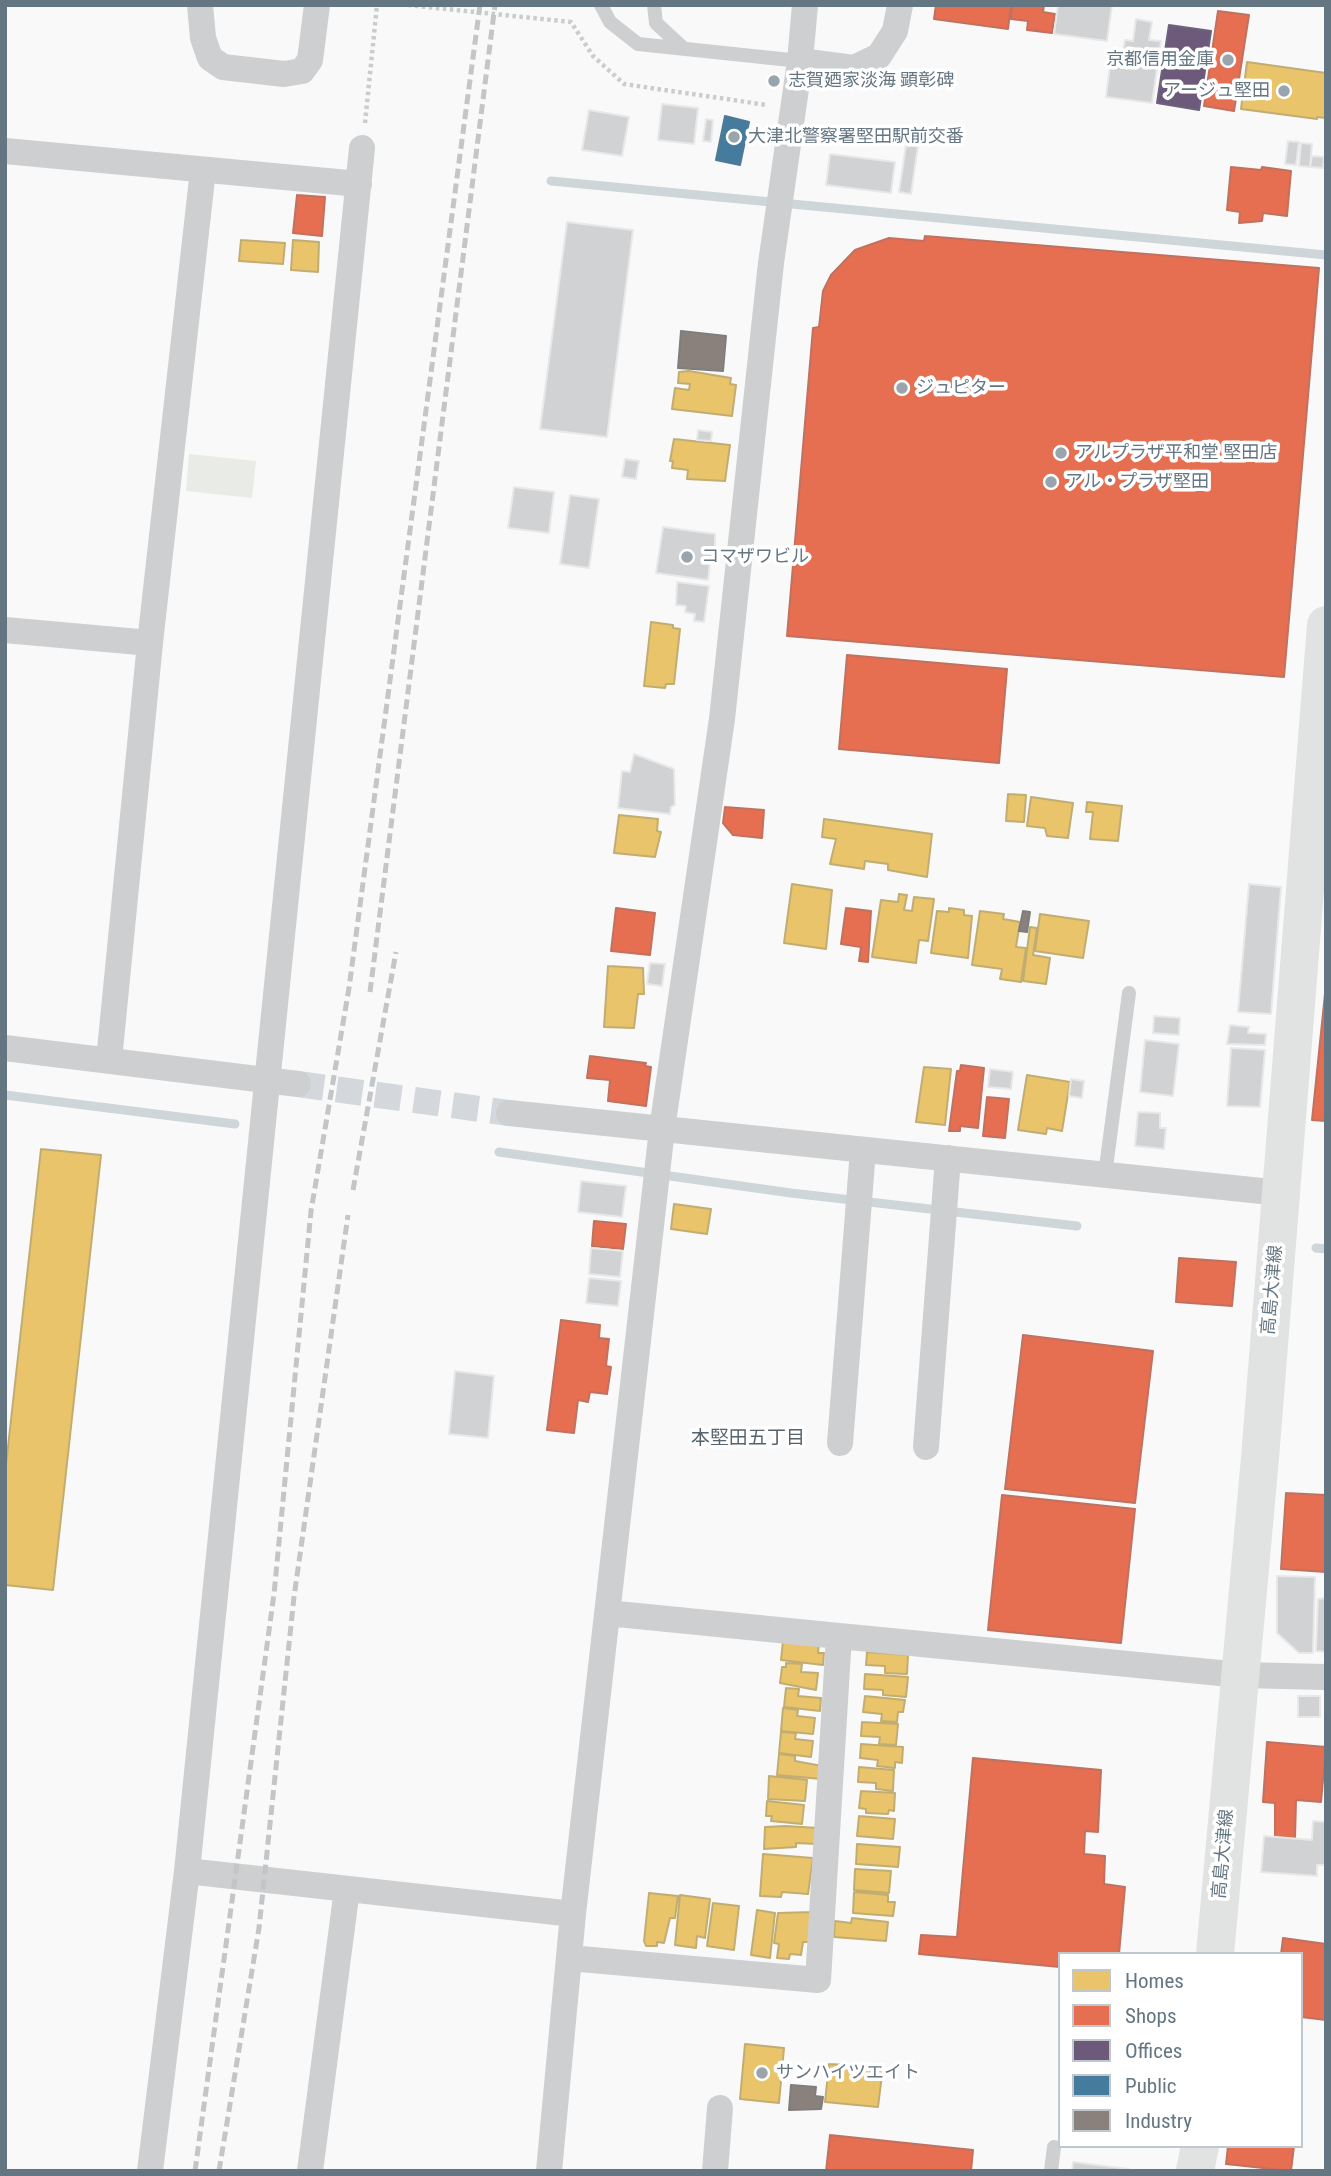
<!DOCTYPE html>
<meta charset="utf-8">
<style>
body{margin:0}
#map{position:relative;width:1331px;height:2176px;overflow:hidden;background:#f9f9f9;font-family:"Roboto Condensed",sans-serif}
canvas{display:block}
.frame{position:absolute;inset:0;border:7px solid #657683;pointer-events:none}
.legend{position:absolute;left:1058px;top:1952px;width:245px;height:196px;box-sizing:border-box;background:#fff;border:2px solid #c1c8cd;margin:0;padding:9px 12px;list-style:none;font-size:21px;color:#657683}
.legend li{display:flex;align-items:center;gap:14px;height:35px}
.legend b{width:35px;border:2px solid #c1c8cd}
</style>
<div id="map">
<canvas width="1331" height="2176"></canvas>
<div class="frame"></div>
<ul class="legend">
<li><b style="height:19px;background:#e9c46a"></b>Homes</li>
<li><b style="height:19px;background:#e76f51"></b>Shops</li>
<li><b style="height:19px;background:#6d597a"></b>Offices</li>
<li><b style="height:19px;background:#457b9d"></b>Public</li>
<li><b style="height:19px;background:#8a817c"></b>Industry</li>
</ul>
</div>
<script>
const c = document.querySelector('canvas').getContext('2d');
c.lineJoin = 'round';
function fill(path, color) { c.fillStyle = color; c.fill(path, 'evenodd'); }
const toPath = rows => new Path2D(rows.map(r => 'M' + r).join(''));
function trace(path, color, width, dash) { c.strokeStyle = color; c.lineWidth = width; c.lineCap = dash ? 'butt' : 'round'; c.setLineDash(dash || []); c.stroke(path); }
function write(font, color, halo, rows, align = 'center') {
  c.font = font + ' "Roboto Condensed","Noto Sans JP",sans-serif'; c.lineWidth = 7; c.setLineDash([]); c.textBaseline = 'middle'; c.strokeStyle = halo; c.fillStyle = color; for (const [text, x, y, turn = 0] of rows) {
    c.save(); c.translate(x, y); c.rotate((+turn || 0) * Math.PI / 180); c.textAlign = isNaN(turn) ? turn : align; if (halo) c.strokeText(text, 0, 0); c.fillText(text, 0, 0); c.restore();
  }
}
fill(toPath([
 [189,454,256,461,252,498,186,491]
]), '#e8ebe6');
const homes = toPath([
 [1247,62,1326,73,1326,118,1317,117,1317,119,1241,109,1247,62],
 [241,240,285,243,283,264,239,261,241,240],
 [293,240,319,242,318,272,291,270,293,240],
 [689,371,731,378,730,384,736,385,732,416,672,409,675,388,689,390,690,384,678,383,679,372,689,371],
 [674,439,730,445,725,481,687,479,688,470,672,468,673,461,670,461,674,439],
 [651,622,673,625,673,628,680,629,674,684,666,684,665,688,644,686,651,622],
 [1008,794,1026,795,1024,822,1006,821,1008,794],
 [1031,797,1073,803,1068,838,1047,836,1045,828,1027,826,1031,797],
 [1087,802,1122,806,1118,841,1090,839,1093,812,1086,812,1087,802],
 [619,815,658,819,657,831,661,832,655,857,614,853,619,815],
 [824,819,932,834,927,877,888,870,888,864,865,861,864,869,830,864,836,839,822,837,824,819],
 [792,884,832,890,826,949,784,943,792,884],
 [899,894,907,895,904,910,912,911,914,897,934,899,928,941,919,940,916,963,872,957,881,900,898,902,899,894],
 [949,908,964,910,964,915,972,916,968,958,931,953,937,911,949,912,949,908],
 [980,911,1004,914,1003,919,1020,922,1016,947,1026,948,1021,982,1000,979,1002,969,972,965,980,911],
 [1040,914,1089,921,1083,958,1035,951,1040,914],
 [1030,927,1037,928,1033,955,1050,958,1046,984,1023,981,1030,927],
 [608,966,643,968,644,994,638,994,634,1028,604,1027,608,966],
 [924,1067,951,1069,945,1125,916,1122,924,1067],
 [1027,1075,1070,1082,1062,1131,1047,1128,1046,1134,1018,1130,1027,1075],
 [41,1149,101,1155,53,1590,5,1585,5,1474,41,1149],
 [674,1204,711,1209,707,1234,671,1229,674,1204],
 [783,1641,819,1644,818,1653,824,1653,823,1665,781,1660,783,1641],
 [867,1652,908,1655,907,1674,885,1673,885,1666,866,1665,867,1652],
 [786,1663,802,1664,801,1672,818,1673,816,1690,780,1683,782,1667,786,1667,786,1663],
 [865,1674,908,1677,906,1697,883,1695,883,1690,864,1689,865,1674],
 [786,1688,799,1689,798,1696,821,1698,820,1711,784,1707,786,1688],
 [865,1696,905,1700,903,1712,898,1712,897,1722,881,1721,882,1714,863,1712,865,1696],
 [783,1708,798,1710,797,1716,815,1718,813,1734,781,1731,783,1708],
 [862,1722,898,1724,896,1745,879,1744,880,1737,861,1736,862,1722],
 [781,1732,796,1733,795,1739,813,1741,811,1757,779,1753,781,1732],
 [861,1744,903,1747,902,1763,895,1762,895,1768,877,1766,878,1760,860,1758,861,1744],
 [779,1754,795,1756,795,1761,822,1766,821,1779,777,1775,779,1754],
 [859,1767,894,1770,893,1791,876,1789,876,1783,858,1782,859,1767],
 [769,1776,807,1780,805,1801,768,1799,769,1776],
 [861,1791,895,1793,894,1811,889,1810,888,1814,866,1813,866,1809,859,1808,861,1791],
 [767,1801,804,1805,802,1824,771,1821,772,1816,766,1816,767,1801],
 [859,1816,895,1819,893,1839,857,1836,859,1816],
 [785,1826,818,1828,817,1844,796,1843,796,1847,764,1849,765,1827,785,1826],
 [857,1844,900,1847,898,1867,856,1864,857,1844],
 [763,1854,813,1858,808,1894,782,1892,781,1897,760,1896,763,1854],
 [855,1869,891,1871,889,1893,854,1890,855,1869],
 [854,1892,888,1895,888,1902,895,1902,893,1916,853,1913,854,1892],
 [649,1893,678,1896,675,1918,670,1918,664,1943,657,1942,657,1946,646,1946,644,1941,649,1893],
 [680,1895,710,1899,705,1938,697,1936,696,1948,675,1945,680,1895],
 [713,1903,739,1906,734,1950,707,1946,713,1903],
 [757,1910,775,1913,770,1958,751,1955,757,1910],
 [812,1912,809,1942,803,1942,801,1955,790,1954,789,1959,777,1958,779,1944,774,1943,778,1913,812,1912],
 [852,1918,888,1922,886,1941,834,1937,835,1921,851,1923,852,1918],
 [745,2044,784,2048,779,2103,740,2099,745,2044],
 [829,2064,883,2067,878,2107,825,2102,829,2064]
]);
fill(homes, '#e9c46a');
trace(homes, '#c1ad72', 2);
const shops = toPath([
 [936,5,1011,5,1008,29,934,19,936,5],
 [1012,5,1044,5,1043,12,1055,14,1052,33,1027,30,1028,21,1011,19,1012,5],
 [1218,11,1249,15,1234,111,1204,106,1218,11],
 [1231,167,1261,170,1262,167,1291,171,1287,216,1263,213,1262,221,1239,223,1240,212,1227,210,1231,167],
 [297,195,325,197,322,236,293,233,297,195],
 [925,236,1319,268,1284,677,787,636,813,328,819,327,823,291,831,275,855,250,889,238,924,241,925,236],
 [847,655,1007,669,999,763,839,749,847,655],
 [725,807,764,810,762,838,733,835,723,823,725,807],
 [616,908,655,913,650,955,611,951,616,908],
 [846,908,871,911,868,962,859,961,861,947,841,944,846,908],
 [1326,984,1326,1121,1312,1120,1326,984],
 [590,1056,646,1063,645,1066,651,1067,646,1106,608,1101,610,1080,587,1078,590,1056],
 [961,1065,984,1068,978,1128,960,1126,960,1131,949,1131,957,1071,960,1071,961,1065],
 [987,1097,1009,1099,1005,1138,983,1136,987,1097],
 [594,1221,626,1224,623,1249,592,1246,594,1221],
 [1179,1258,1236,1262,1232,1306,1176,1302,1179,1258],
 [561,1320,600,1325,599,1338,609,1339,606,1366,611,1367,607,1394,590,1392,588,1402,578,1400,574,1433,547,1430,561,1320],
 [1023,1335,1153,1351,1135,1503,1005,1489,1023,1335],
 [1286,1493,1326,1495,1326,1572,1281,1569,1286,1493],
 [1002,1495,1135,1509,1121,1643,988,1630,1002,1495],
 [1267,1742,1326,1747,1321,1802,1296,1800,1295,1838,1275,1837,1275,1803,1263,1802,1267,1742],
 [973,1758,1101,1770,1098,1832,1085,1831,1084,1854,1105,1856,1104,1884,1125,1887,1119,1954,1060,1954,1060,1967,919,1954,921,1935,957,1937,973,1758],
 [1283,1938,1326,1944,1326,2020,1301,2017,1301,1954,1281,1954,1283,1938],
 [830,2135,973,2150,971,2171,826,2171,830,2135],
 [1228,2146,1294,2146,1291,2171,1226,2164,1228,2146]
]);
fill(shops, '#e76f51');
trace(shops, '#c07160', 2);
const offices = toPath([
 [1169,25,1211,31,1199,110,1157,103,1169,25]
]);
fill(offices, '#6d597a');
trace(offices, '#6b627d', 2);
const public = toPath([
 [725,116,749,122,740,165,716,160,725,116]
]);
fill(public, '#457b9d');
trace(public, '#4f7a95', 2);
const industry = toPath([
 [681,331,726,336,723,371,678,368,681,331],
 [1023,911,1030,912,1027,932,1019,931,1023,911],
 [791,2085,816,2087,815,2096,823,2097,821,2109,789,2110,791,2085]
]);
fill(industry, '#8a817c');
trace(industry, '#7f7e7e', 2);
trace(toPath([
 [551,181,1326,255],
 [5,1095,235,1124],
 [499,1152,791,1193,1077,1226],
 [1316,1248,1326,1249]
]), '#ced6d9', 9);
const building = toPath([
 [1058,5,1112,5,1107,41,1054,34,1058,5],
 [1136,19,1152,22,1149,40,1161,41,1152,103,1106,97,1112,50,1123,51,1125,40,1133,41,1136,19],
 [662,104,698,108,694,144,658,140,662,104],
 [589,110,629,117,622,156,582,150,589,110],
 [706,119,713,120,711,142,703,141,706,119],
 [1288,141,1299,142,1296,165,1285,164,1288,141],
 [1301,143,1312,144,1310,167,1299,166,1301,143],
 [906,145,918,146,911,194,899,192,906,145],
 [830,154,895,162,891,193,826,185,830,154],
 [1312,156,1324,157,1323,168,1310,167,1312,156],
 [567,222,633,230,607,437,540,429,567,222],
 [698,430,712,432,711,441,697,440,698,430],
 [625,459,639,461,636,479,622,477,625,459],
 [514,487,554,492,549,533,508,528,514,487],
 [570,495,599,499,589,568,560,564,570,495],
 [663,527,715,534,715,564,710,563,708,580,656,573,663,527],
 [677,582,709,586,704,622,694,621,695,614,685,612,686,606,676,605,677,582],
 [634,754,674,769,675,805,671,807,670,814,618,808,622,771,630,772,634,754],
 [1249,884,1281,887,1271,1014,1238,1012,1249,884],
 [650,963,665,964,662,986,647,984,650,963],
 [1154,1016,1180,1018,1179,1035,1153,1033,1154,1016],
 [1230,1025,1249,1027,1248,1033,1266,1034,1265,1045,1227,1044,1230,1025],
 [1145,1040,1179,1044,1173,1096,1140,1092,1145,1040],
 [1231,1048,1265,1050,1260,1107,1227,1106,1231,1048],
 [990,1069,1013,1072,1011,1089,988,1087,990,1069],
 [1071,1079,1084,1081,1082,1098,1069,1096,1071,1079],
 [1138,1112,1160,1113,1160,1128,1166,1128,1164,1149,1135,1146,1138,1112],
 [581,1181,626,1186,622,1217,578,1212,581,1181],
 [591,1248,623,1251,620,1277,589,1274,591,1248],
 [589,1278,621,1281,618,1306,586,1303,589,1278],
 [455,1371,494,1376,488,1438,449,1434,455,1371],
 [1277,1576,1315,1577,1313,1653,1299,1653,1277,1633,1277,1576],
 [1326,1598,1326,1652,1316,1651,1318,1599,1326,1598],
 [1298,1696,1320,1696,1320,1717,1298,1717,1298,1696],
 [1313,1821,1326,1822,1326,1865,1317,1865,1317,1876,1261,1872,1264,1836,1312,1840,1313,1821],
 [1073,2162,1129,2169,1129,2171,1072,2171,1073,2162]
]);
fill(building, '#d0d2d3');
trace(building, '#e8e8e8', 2);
trace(toPath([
 [298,1084,509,1113]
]), '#d4d8dc', 26, [26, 13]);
trace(toPath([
 [408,5,571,22,593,56,624,84,767,105],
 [365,123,377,5]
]), '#cbcccd', 4.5, [3.5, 3.5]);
trace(toPath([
 [601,5,610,22,638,44,800,61],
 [654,5,656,23,683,48],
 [1105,1175,1129,993],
 [1051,2171,1054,2147]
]), '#cecfd0', 14);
trace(toPath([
 [200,5,203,38,210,58,223,67,284,74,302,71,310,60,317,5],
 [800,61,854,68,879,56,895,31,900,5],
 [5,151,359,184],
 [5,630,150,643],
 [5,1048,298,1084],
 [109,1060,150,643,203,170],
 [509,1113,1281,1193],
 [840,1443,863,1150],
 [926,1447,948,1158],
 [607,1613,839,1636],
 [187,1871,573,1914],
 [569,1958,818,1980,839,1636,1241,1675,1326,1677],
 [150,2171,187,1871,362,148],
 [310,2171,347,1889],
 [549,2171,573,1914,662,1129,722,719,771,263,800,61,805,5],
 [715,2171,720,2108]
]), '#cecfd0', 26);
trace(toPath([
 [1215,1954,1260,1458,1326,625],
 [1195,2171,1200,2146]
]), '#e1e2e2', 38);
trace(toPath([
 [370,992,495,5],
 [353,1190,396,952],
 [195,2171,274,1594,311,1211,349,988,480,5],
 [219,2171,259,1928,294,1597,348,1215]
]), '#c3c5c6', 5, [10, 5]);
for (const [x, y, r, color] of [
 [1228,60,7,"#99a4ac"],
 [774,81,7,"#99a4ac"],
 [1284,91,7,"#99a4ac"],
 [734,137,7,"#99a4ac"],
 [902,388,7,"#99a4ac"],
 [1061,453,7,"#99a4ac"],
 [1051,482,7,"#99a4ac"],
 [687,557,7,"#99a4ac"],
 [762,2073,7,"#99a4ac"]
]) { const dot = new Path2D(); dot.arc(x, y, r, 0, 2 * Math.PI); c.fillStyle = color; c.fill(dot); trace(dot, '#fff', 2.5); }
write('18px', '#657683', '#fff', [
 ["京都信用金庫",1214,60,"right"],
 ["志賀廼家淡海 顕彰碑",788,81],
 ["アージュ堅田",1270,91,"right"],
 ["大津北警察署堅田駅前交番",748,137],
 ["ジュピター",916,388],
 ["アルプラザ平和堂 堅田店",1075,453],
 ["アル・プラザ堅田",1065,482],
 ["コマザワビル",701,557],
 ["サンハイツエイト",776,2073]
], 'left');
write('18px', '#657683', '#fff', [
 ["高島大津線",1273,1290,-85],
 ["高島大津線",1224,1854,-85]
]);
write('19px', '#57646e', '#fff', [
 ["本堅田五丁目",748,1439]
]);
</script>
